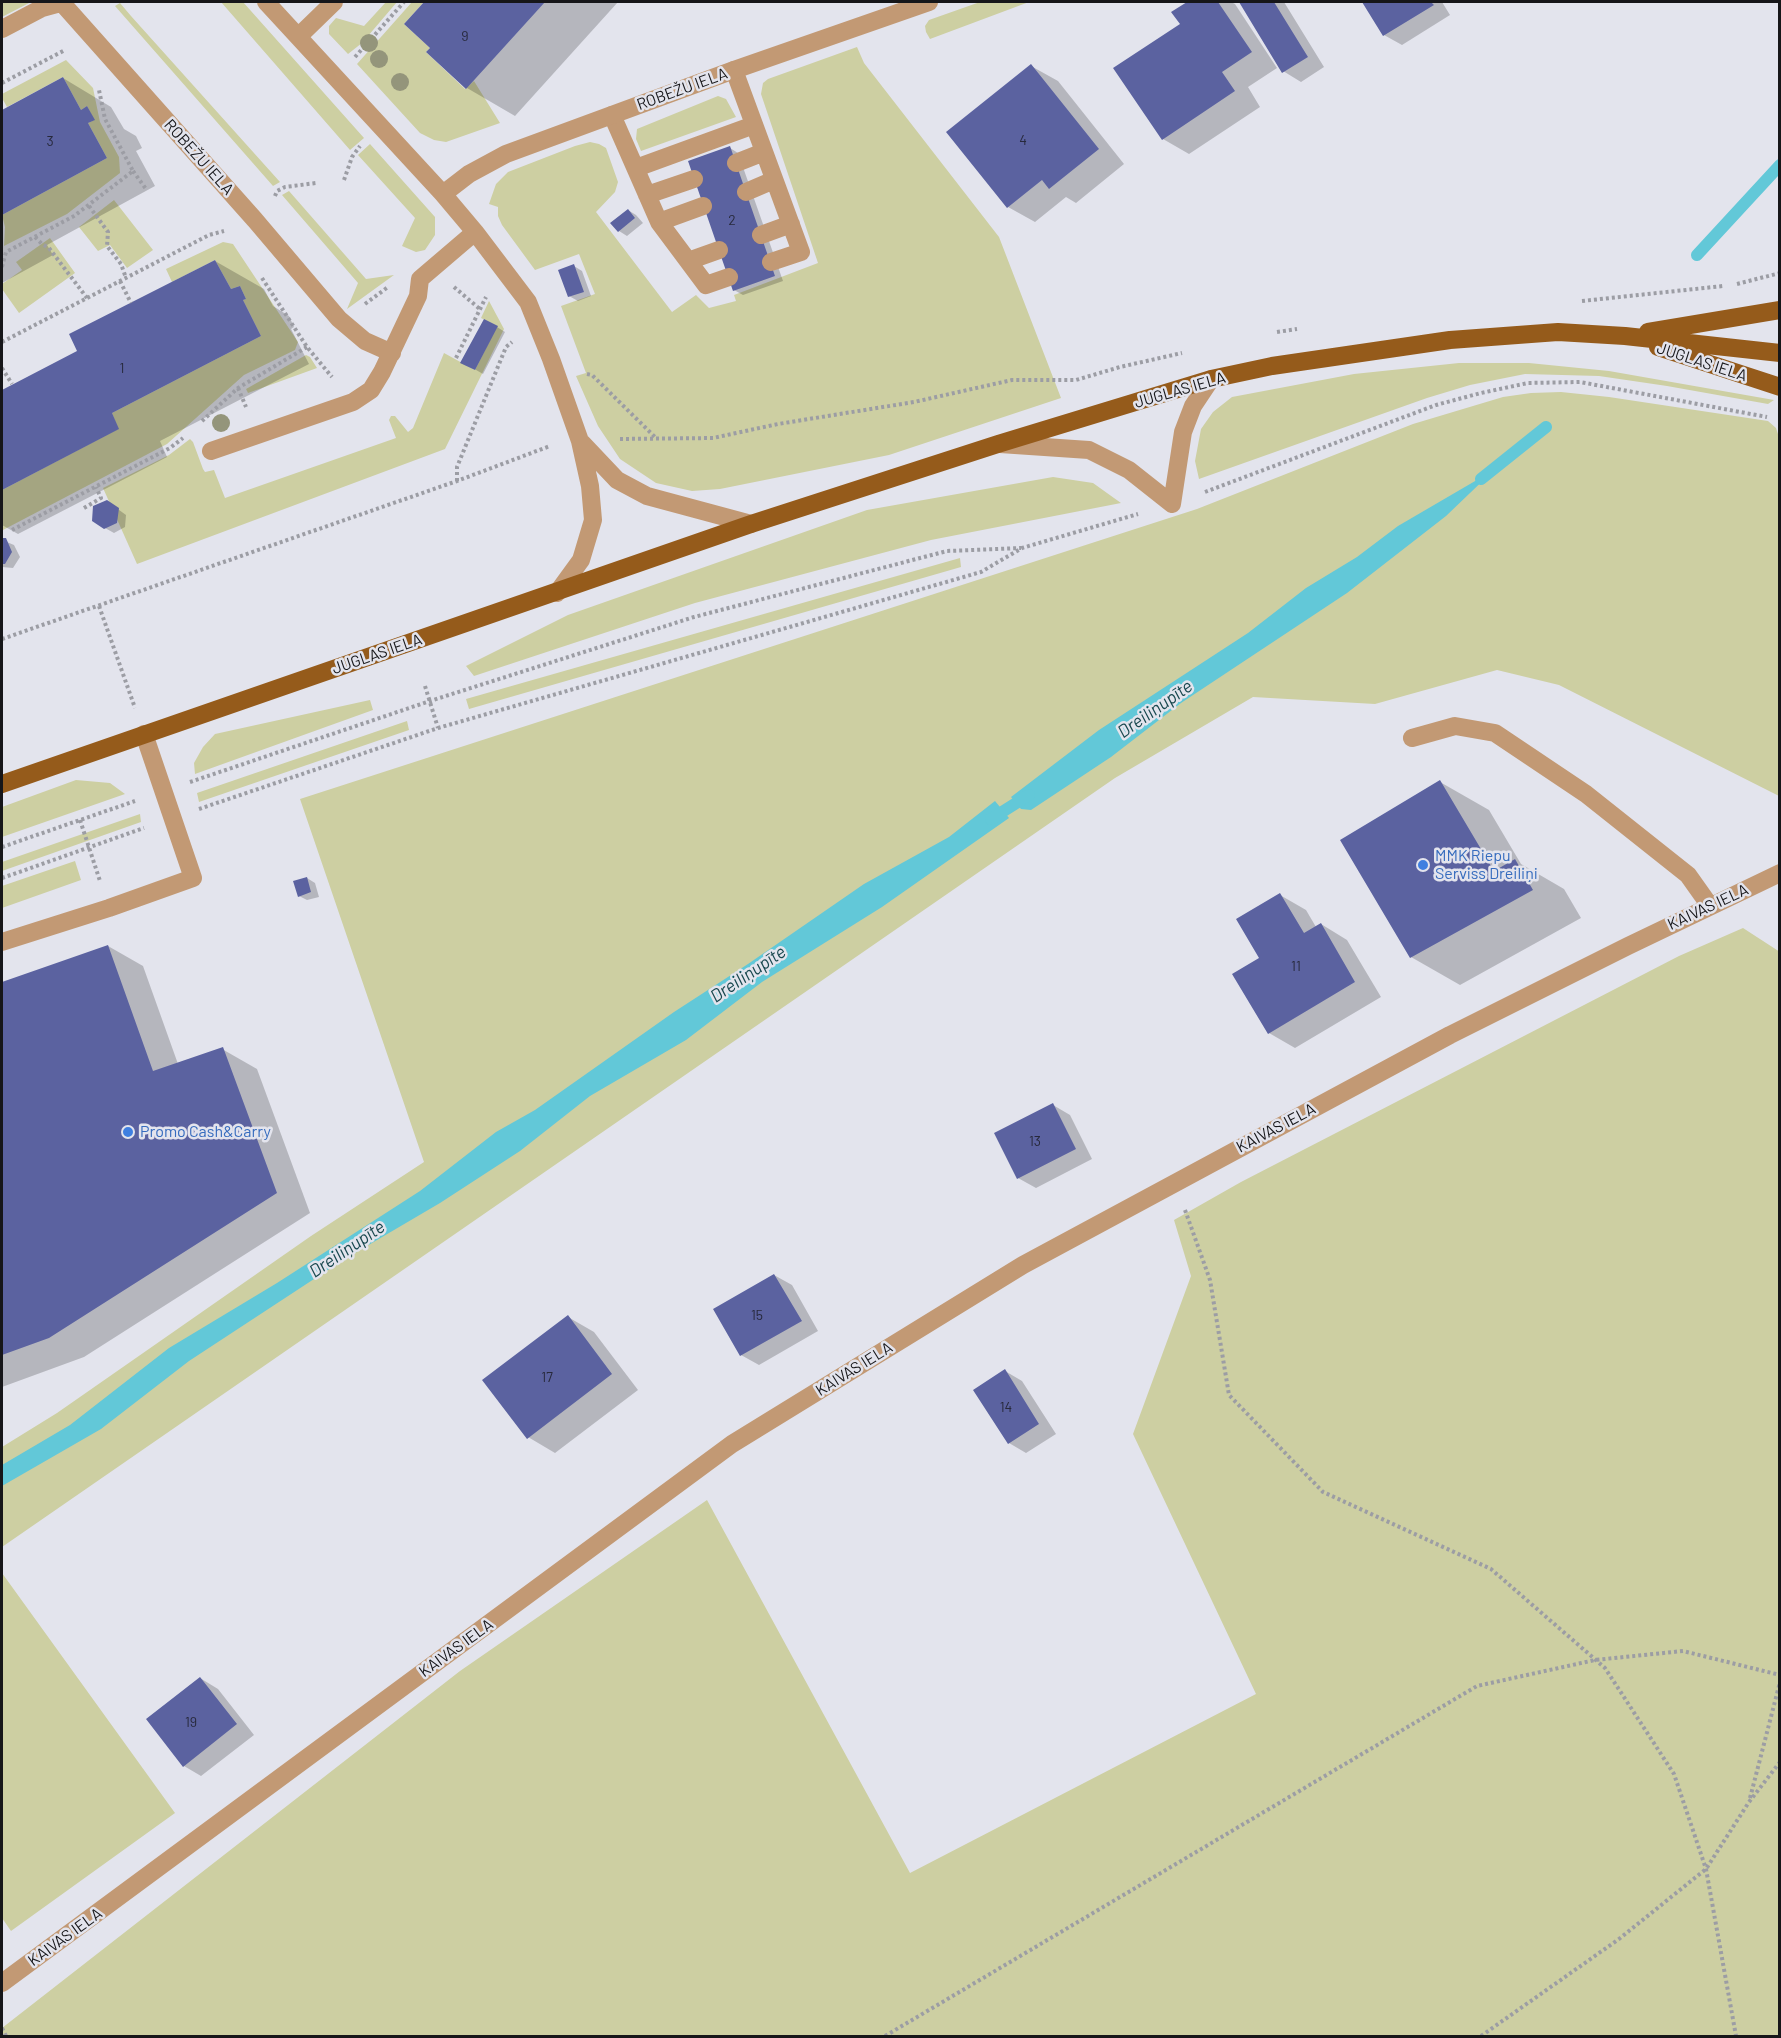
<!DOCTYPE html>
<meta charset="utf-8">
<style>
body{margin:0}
#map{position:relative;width:1781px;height:2038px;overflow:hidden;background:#e3e4ed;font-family:Barlow,sans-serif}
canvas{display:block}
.frame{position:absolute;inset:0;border:3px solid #161619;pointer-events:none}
</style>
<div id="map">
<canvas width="1781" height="2038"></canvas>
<div class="frame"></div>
</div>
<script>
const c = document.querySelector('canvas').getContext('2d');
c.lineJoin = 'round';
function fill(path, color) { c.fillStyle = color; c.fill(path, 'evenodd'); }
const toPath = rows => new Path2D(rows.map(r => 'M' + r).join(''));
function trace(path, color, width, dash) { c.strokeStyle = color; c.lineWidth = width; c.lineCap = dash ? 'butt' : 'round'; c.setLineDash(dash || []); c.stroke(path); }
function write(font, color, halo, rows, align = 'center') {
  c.font = font + ' Barlow,sans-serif'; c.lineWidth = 5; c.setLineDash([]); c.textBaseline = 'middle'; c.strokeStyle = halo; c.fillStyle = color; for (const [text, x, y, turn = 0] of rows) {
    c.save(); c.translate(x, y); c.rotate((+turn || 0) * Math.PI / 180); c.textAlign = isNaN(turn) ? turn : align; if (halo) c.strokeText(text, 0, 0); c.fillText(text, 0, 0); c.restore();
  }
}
fill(toPath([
 [5,2,31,2,2,17,2,3],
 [221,2,243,2,364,138,350,150],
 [386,2,397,2,362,43,348,54,329,34,329,26,336,18,364,26],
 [412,2,424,2,404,24,430,48,426,52,465,89,474,81,500,123,446,142,434,140,420,133,357,64],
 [980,2,1029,2,930,39,926,32,925,26,929,20],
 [120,3,131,16,280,182,273,186,115,6],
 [857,47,864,63,999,237,1061,398,889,455,720,489,692,491,656,483,620,459,598,426,576,376,586,373,561,306,595,294,579,254,535,270,502,225,498,216,498,207,489,204,496,184,508,172,575,146,590,142,599,144,606,148,618,182,615,192,596,212,672,312,696,295,709,308,736,301,734,295,818,263,761,94,763,83,768,79],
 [66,60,93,88,100,122,119,157,120,173,67,214,4,246,5,227,2,215,107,158,88,123,94,120,87,106,81,110,63,77,7,107,2,98,2,94],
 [718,96,726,99,736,117,641,151,636,139,637,129],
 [370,144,435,217,435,235,425,250,416,252,402,246,415,218,358,155],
 [289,191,366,279,394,275,347,309,358,283,282,195],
 [114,200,153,250,127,268,110,245,98,251,79,227],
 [50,238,75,273,19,313,2,289,2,284,22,270,16,262],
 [223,242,233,244,298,342,295,350,244,375,167,444,3,530,2,528,2,490,118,429,112,413,261,336,243,300,246,299,240,286,231,289,215,260,172,282,166,269],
 [489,301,504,329,445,449,137,564,103,488,169,455,190,439,193,442,203,469,205,472,214,470,225,498,396,438,389,420,391,416,395,416,408,432,413,428,444,353,475,370,497,326,481,318],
 [306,355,310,357,317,368,248,393,246,389],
 [1459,363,1529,363,1609,371,1774,400,1768,404,1667,386,1599,376,1525,374,1470,385,1427,398,1199,479,1195,461,1201,429,1213,412,1232,397,1354,374],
 [1561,392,1609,397,1768,421,1776,428,1780,440,1779,796,1559,685,1497,670,1375,704,1253,697,1115,778,2,1547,2,1447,57,1413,311,1236,424,1162,300,799,1197,509,1413,424,1503,397,1531,393],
 [1053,477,1093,483,1121,503,931,540,695,603,474,676,466,666,568,615,867,510],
 [960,558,961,567,469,709,466,699],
 [370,700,373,710,195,774,194,763,203,747,215,734],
 [407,721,409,730,199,802,197,793],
 [76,780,110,783,125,794,2,837,2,807],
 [140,814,141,822,2,871,2,862],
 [75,861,81,880,2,908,2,886],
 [1743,928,1780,952,1779,2036,2,2036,2,2028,460,1671,707,1500,910,1873,1256,1694,1133,1434,1191,1276,1174,1220,1241,1182,1679,956],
 [2,1573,175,1813,11,1931,2,1918]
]), '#cdcfa2');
fill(toPath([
 [1494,470,1446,516,1347,593,1181,703,1111,757,1031,810,1021,809,1011,797,1099,730,1248,633,1306,588,1357,557,1398,526],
 [995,801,1009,818,882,907,762,982,686,1040,590,1096,520,1151,440,1203,343,1260,189,1361,101,1429,2,1486,2,1465,70,1425,169,1348,277,1283,420,1191,496,1132,535,1110,674,1012,748,964,864,884,949,837]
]), '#62c8d8');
fill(toPath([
 [426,2,618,2,515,116,467,88,432,48,406,24],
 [1189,2,1231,2,1235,4,1277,68,1248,87,1260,107,1189,154,1163,139,1182,24,1173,12],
 [1241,2,1284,2,1324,67,1301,82,1283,71],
 [1364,2,1442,2,1450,15,1402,45,1384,35],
 [1031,66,1058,81,1124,164,1076,203,1066,197,1035,222,1008,207],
 [63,78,111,107,124,129,136,136,142,148,136,151,155,186,47,245,53,255,2,283,2,112],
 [730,148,738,153,783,281,743,295,734,290],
 [628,210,636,215,643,223,627,236,619,231],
 [215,261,264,289,273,306,289,316,294,327,291,329,309,364,160,441,167,457,18,534,2,525,2,392,79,352],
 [574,266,582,271,591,296,578,301,569,296],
 [497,327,505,332,483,374,471,367],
 [115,507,126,515,125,527,114,533,105,528],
 [2,540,14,545,20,557,13,568,2,567],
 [1440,782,1489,810,1521,864,1564,889,1581,918,1460,985,1411,957],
 [307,878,315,883,319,897,307,900,299,896],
 [1280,895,1306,910,1316,927,1321,924,1347,940,1381,997,1295,1048,1269,1033,1261,958],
 [108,946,143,966,178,1064,222,1049,257,1069,310,1213,84,1357,2,1387,2,984],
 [1053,1105,1070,1115,1092,1159,1036,1188,1018,1178],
 [774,1275,792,1285,818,1331,759,1365,741,1355],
 [568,1317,594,1332,638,1390,555,1453,528,1437],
 [1005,1371,1022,1381,1056,1434,1026,1453,1009,1443],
 [200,1678,218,1689,254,1735,201,1776,184,1766]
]), '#0003');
trace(toPath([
 [1697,255,1780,165],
 [1481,479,1546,427],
 [991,819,1029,795]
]), '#62c8d8', 12);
fill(toPath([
 [424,2,545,2,466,89,426,52,430,48,404,24],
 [1187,2,1218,2,1252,52,1222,72,1235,91,1162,140,1113,68,1180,24,1171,12],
 [1239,2,1274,2,1308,57,1282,73],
 [1362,2,1431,2,1434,5,1383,36],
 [1031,64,1099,149,1049,189,1042,180,1007,208,946,132],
 [63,77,81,110,87,106,95,120,88,123,107,158,2,215,2,110],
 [730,146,775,276,733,291,688,161],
 [628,209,635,218,618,232,610,223],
 [215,260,231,289,240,286,246,299,243,300,261,336,112,413,119,429,2,490,2,390,77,351,69,334],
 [574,264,584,292,568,297,558,270],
 [484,319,498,326,475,370,460,363],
 [107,500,119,508,117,523,104,529,92,521,93,506],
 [2,538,6,538,12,552,5,564,2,564],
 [1440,780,1494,871,1515,859,1533,890,1410,958,1340,840],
 [307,877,311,892,298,897,293,881],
 [1280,893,1304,933,1321,923,1355,982,1268,1034,1232,974,1259,958,1236,919],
 [108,945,153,1071,223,1047,277,1193,49,1338,2,1355,2,982],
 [1053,1103,1076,1149,1017,1179,994,1133],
 [774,1274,802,1321,740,1356,713,1309],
 [568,1315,612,1374,527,1439,482,1380],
 [1005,1369,1039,1424,1008,1444,973,1390],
 [200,1677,237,1724,183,1767,146,1719]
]), '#5b62a0');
trace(toPath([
 [355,57,404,2],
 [2,83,65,50],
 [133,171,146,189],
 [344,180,352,157,360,146],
 [275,196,277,191,285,187,316,183],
 [89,206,108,232,107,246,121,264,126,278],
 [35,237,42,244,49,248,87,298],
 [2,267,6,252,74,216,133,171,105,119,99,90],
 [262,278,307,347,332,377],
 [120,281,131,303],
 [1737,284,1780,273],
 [454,287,481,310],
 [1582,301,1723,286],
 [365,304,388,287],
 [1277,332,1297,329],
 [2,342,209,235,224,231],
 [456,358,486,297],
 [2,368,12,384],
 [587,374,592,375,656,438],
 [238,388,246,407],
 [202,421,238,388,307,347],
 [620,439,713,438,778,424,914,402,1012,380,1076,380,1120,367,1182,353],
 [457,481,457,467,506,347,512,342],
 [1205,492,1436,405,1481,393,1528,383,1580,382,1767,417],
 [84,508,101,498,96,487],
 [12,530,170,448,183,438],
 [99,606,135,708],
 [2,639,457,481,550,446],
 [425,686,438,728],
 [190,782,430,701,694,617,947,551,1021,548],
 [199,809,438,728,981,572,1022,548,1138,514],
 [80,820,100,881],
 [2,847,135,801],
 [2,878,144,828],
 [1185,1210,1210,1280,1229,1395,1323,1492,1491,1569,1605,1668,1674,1774,1706,1869,1736,2036],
 [1750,1798,1780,1682],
 [2,2028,6,2036],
 [885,2036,1477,1686,1595,1660,1683,1651,1780,1675],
 [1481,2036,1619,1939,1706,1869,1749,1802,1780,1762]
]), '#9c9da4', 4, [3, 3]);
trace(toPath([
 [734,70,801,252,771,262],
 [612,115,659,222,706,285,729,277],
 [736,163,764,152],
 [636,168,754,125],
 [746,192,774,180],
 [647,195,694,179],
 [659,222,703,206],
 [761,235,791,224],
 [688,261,719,250],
 [1000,444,1089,450,1129,470,1172,504],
 [1172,504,1183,432,1193,406,1211,379],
 [1412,738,1455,726,1495,733,1586,794,1688,875,1710,906],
 [2,942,109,908,193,878,144,734]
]), '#c29974', 18);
trace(toPath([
 [266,2,443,194,475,232,528,302,551,359,580,441,590,486,593,520,581,560,557,593],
 [62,3,255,220,339,319,365,341,392,353],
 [2,29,42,8,64,2],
 [299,36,334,2],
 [443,194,469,174,506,154,734,70,929,2],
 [582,443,617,480,647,496,751,524],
 [211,451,353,402,371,390,382,372,418,296,420,279,475,232],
 [2,1983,732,1444,1023,1265,1450,1035,1628,946,1780,873]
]), '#c29974', 18);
trace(toPath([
 [1648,332,1780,310],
 [1658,347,1780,387],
 [2,784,751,524,998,444,1211,379,1272,366,1450,340,1558,332,1625,336,1780,353]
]), '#955b1b', 18);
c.fillStyle = '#94957b';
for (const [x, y] of [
 [369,43],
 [379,59],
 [400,82],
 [221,423]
]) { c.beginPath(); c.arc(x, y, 9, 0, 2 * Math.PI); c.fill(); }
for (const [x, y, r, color] of [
 [1423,865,6,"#3f7fe0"],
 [128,1132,6,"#3f7fe0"]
]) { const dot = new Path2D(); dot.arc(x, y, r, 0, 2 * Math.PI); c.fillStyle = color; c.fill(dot); trace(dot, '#e3e4ed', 2); }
write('14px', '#27293b', null, [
 ["9",465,36],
 ["4",1023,140],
 ["3",50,141],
 ["2",732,220],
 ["1",122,368],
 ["11",1296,966],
 ["13",1035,1141],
 ["15",757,1315],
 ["17",547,1377],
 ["14",1006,1407],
 ["19",191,1722]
]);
write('16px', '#161619', '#e3e4ed', [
 ["ROBEŽU IELA",682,89,-20],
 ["ROBEŽU IELA",199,157,48],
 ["JUGLAS IELA",1702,362,18],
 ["JUGLAS IELA",1180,390,-16],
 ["JUGLAS IELA",377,654,-19],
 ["KAIVAS IELA",1708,907,-25],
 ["KAIVAS IELA",1276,1128,-28],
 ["KAIVAS IELA",854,1369,-32],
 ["KAIVAS IELA",456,1648,-36],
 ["KAIVAS IELA",65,1937,-36]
]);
write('16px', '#366cbe', '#e3e4ed', [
 ["MMK Riepu",1435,856],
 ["Serviss Dreiliņi",1435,874],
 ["Promo Cash&Carry",140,1132]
], 'left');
write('italic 18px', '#19484f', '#e3e4ed', [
 ["Dreiliņupīte",1155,709,-35],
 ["Dreiliņupīte",748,974,-34],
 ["Dreiliņupīte",347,1249,-34]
]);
</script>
